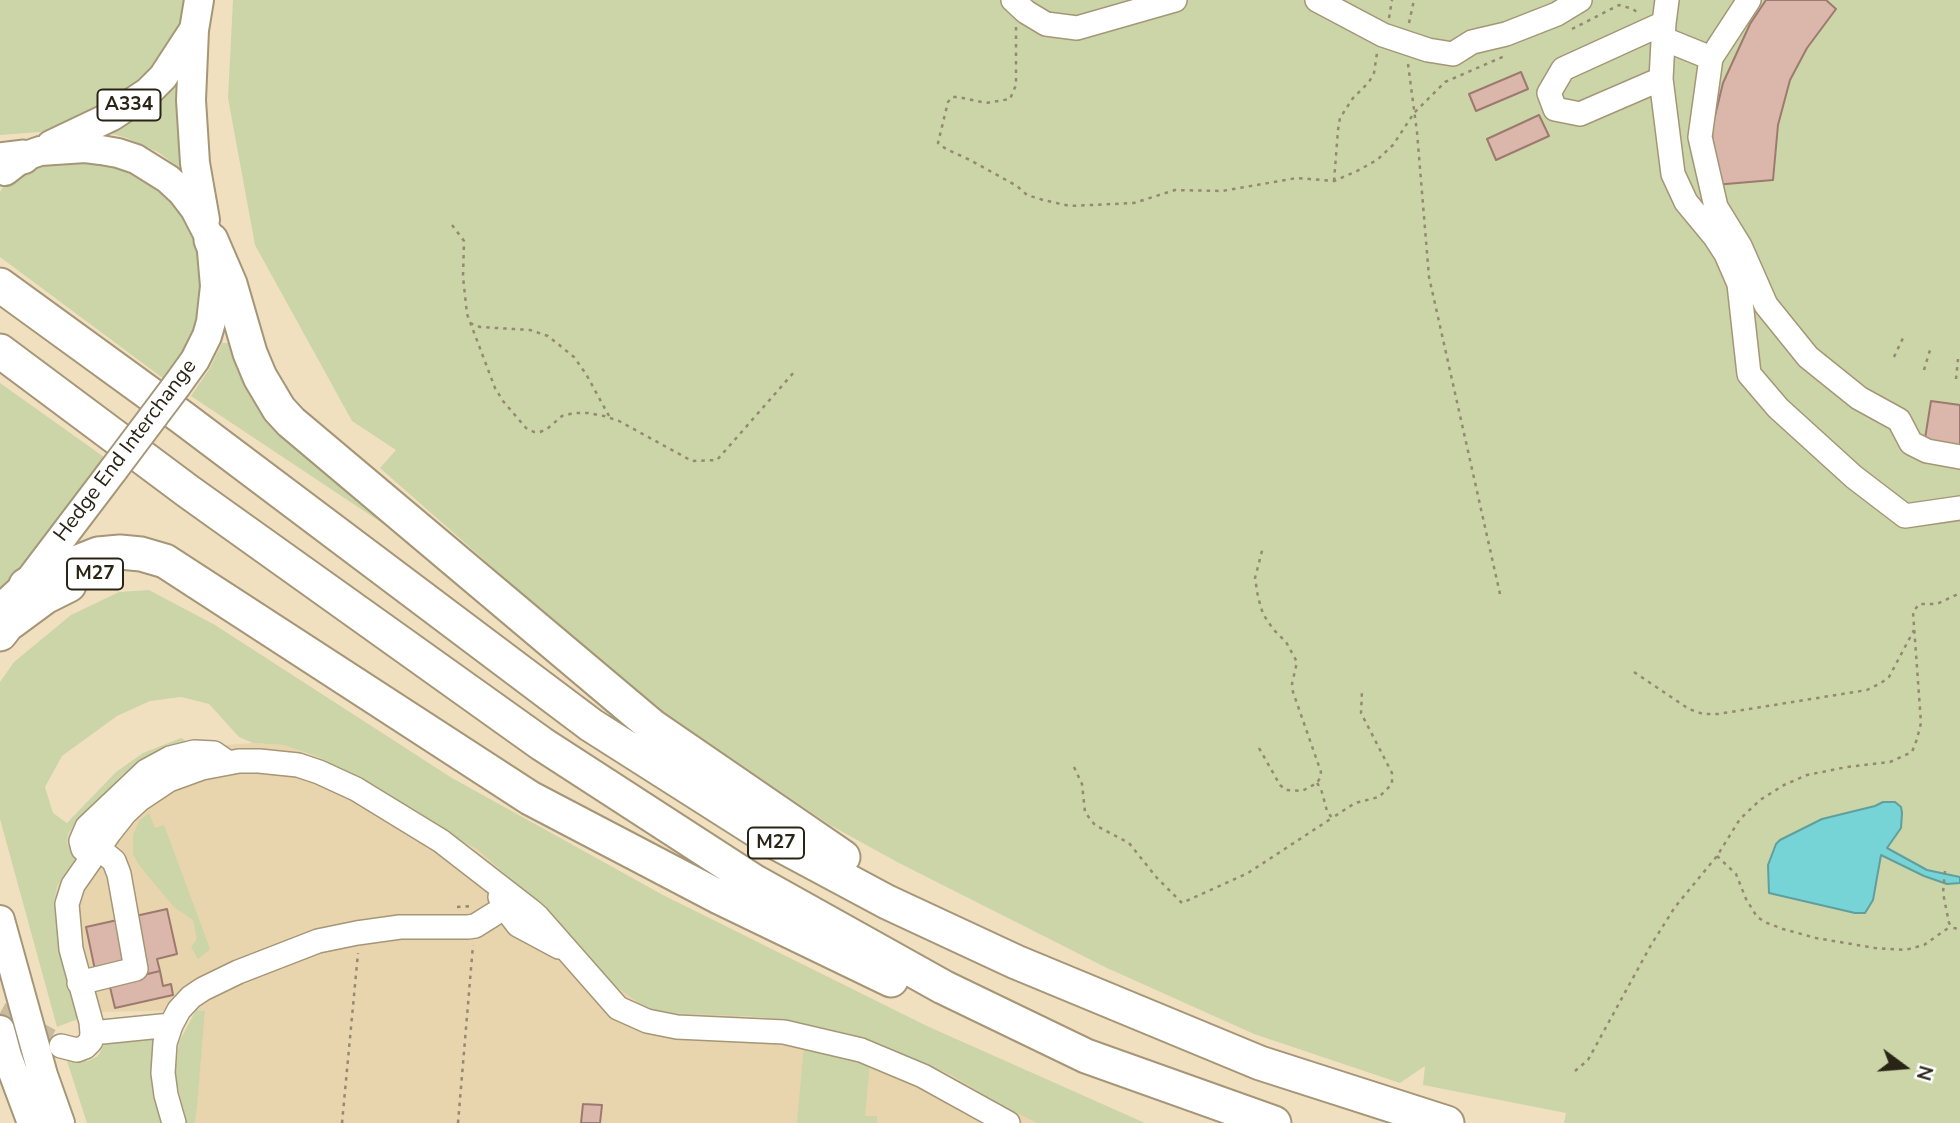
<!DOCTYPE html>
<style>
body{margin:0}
#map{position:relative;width:1960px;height:1123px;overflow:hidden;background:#f1e0c0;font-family:"Nunito Sans",sans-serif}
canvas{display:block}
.north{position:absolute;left:1869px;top:1032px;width:70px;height:70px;-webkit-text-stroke:5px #fff;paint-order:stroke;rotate:106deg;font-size:19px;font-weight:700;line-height:28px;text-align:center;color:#2a2417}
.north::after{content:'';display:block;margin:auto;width:24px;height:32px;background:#2a2417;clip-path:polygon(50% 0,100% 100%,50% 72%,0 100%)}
</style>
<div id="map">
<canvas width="1960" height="1123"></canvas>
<div class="north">N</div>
</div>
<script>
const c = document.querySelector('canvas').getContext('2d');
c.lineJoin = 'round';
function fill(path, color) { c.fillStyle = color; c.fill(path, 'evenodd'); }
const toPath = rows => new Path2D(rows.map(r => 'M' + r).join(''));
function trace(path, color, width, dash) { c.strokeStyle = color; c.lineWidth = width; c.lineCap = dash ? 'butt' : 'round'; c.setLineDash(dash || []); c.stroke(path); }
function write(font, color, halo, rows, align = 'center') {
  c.font = font + ' "Nunito Sans",sans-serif'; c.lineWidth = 5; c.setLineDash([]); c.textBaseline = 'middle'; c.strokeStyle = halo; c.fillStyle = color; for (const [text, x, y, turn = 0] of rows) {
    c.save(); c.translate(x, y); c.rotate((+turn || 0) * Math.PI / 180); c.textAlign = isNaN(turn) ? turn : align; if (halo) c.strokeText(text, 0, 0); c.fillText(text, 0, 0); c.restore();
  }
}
fill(toPath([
 [253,743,283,745,319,757,478,850,534,900,745,1016,789,1020,849,1034,893,1050,951,1075,1003,1106,1037,1123,195,1123,205,1011,196,1010,99,1012,78,1019,60,953,54,902,57,886,76,856,67,844,68,833,123,774,197,747]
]), '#e8d4ad');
fill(toPath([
 [0,0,199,0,163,77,53,131,0,135],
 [233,0,1960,0,1960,1123,1564,1123,1566,1113,1423,1085,1425,1066,1400,1083,1254,1034,1107,968,899,863,830,825,634,692,380,468,396,450,352,421,255,245,228,98],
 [185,58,186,173,158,152,127,138,106,132],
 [77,161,104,162,149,182,172,200,189,221,201,245,206,295,190,345,164,379,0,257,0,192,3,187,30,171,51,163],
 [222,343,237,343,264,409,397,533,191,396,210,368],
 [0,383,104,457,36,557,0,591],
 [149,590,215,625,452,778,663,895,927,1026,1145,1123,1037,1123,1003,1106,951,1075,893,1050,849,1034,789,1020,745,1016,662,1013,640,1004,612,983,534,900,478,850,319,757,283,745,253,743,239,737,209,704,181,697,150,701,117,716,62,756,45,787,53,813,67,823,116,772,143,753,181,738,197,747,123,774,68,833,67,844,77,855,57,886,54,902,60,953,78,1019,57,1027,0,819,0,682,14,662,71,615,119,592],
 [149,813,155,828,164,825,210,949,198,959,191,947,197,939,193,920,174,907,139,865,133,854,133,835,139,821],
 [196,1010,205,1011,197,1107,195,1123,186,1123,175,1074,179,1042],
 [158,1034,165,1123,87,1123,66,1058,88,1061,98,1056,103,1047,104,1037],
 [804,1044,870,1063,865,1116,877,1116,877,1123,797,1123]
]), '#cbd5a7');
const water = toPath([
 [1883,802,1895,802,1901,807,1902,813,1901,828,1887,848,1927,870,1960,877,1960,883,1947,884,1924,876,1881,855,1873,900,1865,913,1855,913,1769,893,1768,865,1776,844,1780,840,1822,819,1875,806,1883,802]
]);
fill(water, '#77d4d6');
trace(water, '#609f9d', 2);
const building = toPath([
 [1766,0,1826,0,1836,9,1807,48,1790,80,1778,125,1773,180,1714,185,1712,128,1723,83,1750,24,1766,0],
 [1521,72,1528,89,1476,111,1469,94,1521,72],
 [1539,115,1549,136,1496,160,1487,139,1539,115],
 [1931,401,1960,405,1960,454,1924,445,1931,401],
 [167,909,177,954,157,959,160,971,119,981,95,970,86,927,167,909],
 [160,971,163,986,171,984,173,995,115,1008,109,983,160,971],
 [583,1104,602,1105,600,1123,581,1123,583,1104]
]);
fill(building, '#dbb6aa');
trace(building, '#9d7a6f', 2);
trace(toPath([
 [0,1013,61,1046]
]), '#c9ba9e', 23, [23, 11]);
const minor = toPath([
 [1013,0,1026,12,1046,24,1077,28,1175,0],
 [1317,0,1383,35,1428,50,1453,54,1472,42,1506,34,1557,14,1580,0],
 [1667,0,1664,23,1661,79,1673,174,1686,202,1715,237,1726,254,1739,284,1749,374,1778,408,1854,477,1905,516,1960,508],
 [1749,0,1711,58,1700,137,1716,207,1740,246,1766,305,1808,357,1859,398,1899,420,1911,443,1927,451,1960,457],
 [1664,39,1711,58],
 [1661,79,1580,114,1555,109,1549,93,1563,69,1664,23],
 [92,856,83,849,81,841,87,827,146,771,170,758,194,752,214,753,227,762],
 [500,897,505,908,518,925,559,947],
 [79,983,136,969,119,874,114,861,98,848],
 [92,1033,171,1025],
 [61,1046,77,1050,85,1047,91,1041,92,1033,91,1022,71,949,67,904,73,885,110,832,125,813,139,800,169,780,202,768,239,761,259,761,298,765,319,772,356,789,441,841,530,910],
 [174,1123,166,1095,163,1073,165,1043,171,1025,179,1010,191,997,203,989,238,972,318,941,357,933,400,927,468,927,475,926,499,911,515,907,530,910,538,917,618,1008,647,1021,677,1027,784,1032,861,1050,923,1076,1008,1123]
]);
const major = toPath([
 [199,0,194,30,191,100,195,163,205,220],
 [51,145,112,116,148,92,163,77,193,31],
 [5,171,23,157,40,151,85,148,101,150,118,153,136,159,168,179,182,192,195,209,211,240,215,286,211,322,207,336,195,360,177,385],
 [0,609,26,585,114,469],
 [0,920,43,1075,60,1123],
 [0,1030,7,1056,32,1123]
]);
const highway = toPath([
 [0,160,23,157],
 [211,240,230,284,250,353,260,377,279,409,291,422,652,726,843,857],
 [0,285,183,418,591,725,775,842,887,902,1016,962,1260,1063,1447,1123],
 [0,351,189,492,542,744,755,882,943,987,1086,1056,1274,1123],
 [26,585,55,571,98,554,120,552,141,554,165,561,530,798,719,897,891,980],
 [0,634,7,625,45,597,69,585]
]);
trace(minor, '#a59677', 26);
trace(major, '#a59677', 32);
trace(highway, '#a59677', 37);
trace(toPath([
 [1389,18,1392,0],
 [1409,23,1414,0],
 [1016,27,1016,85,1010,99,986,103,958,97,952,97,948,102,938,143,946,149,970,160,1017,186,1027,195,1043,200,1070,206,1134,203,1175,190,1222,191,1297,178,1334,181,1357,171,1377,160,1393,145,1414,113,1445,82,1507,55],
 [1572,29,1619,5,1633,9,1638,13],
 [1408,64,1417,132,1429,277,1500,594],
 [1334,181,1338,130,1340,118,1353,98,1369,82,1374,73,1377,53],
 [452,225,464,241,463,277,467,314,495,388,503,401,526,428,534,432,540,432,547,429,562,416,574,413,588,413,604,416,619,421,692,461,717,460,795,371],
 [470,323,480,327,530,330,548,336,574,357,586,374,609,416],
 [1894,357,1903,338],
 [1924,370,1930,350],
 [1956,379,1958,359],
 [1634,672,1689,709,1703,714,1718,714,1867,690,1881,683,1889,677,1914,630],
 [1259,748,1280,785,1286,790,1302,791,1317,783,1320,778,1321,772,1293,692,1292,684,1297,662,1286,642,1273,629,1263,614,1258,597,1255,578,1263,547],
 [1074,767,1082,784,1085,812,1090,819,1095,825,1129,843,1157,878,1182,903,1248,873,1332,818],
 [1317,783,1321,789,1327,811,1332,818,1355,803,1379,797,1392,784,1392,773,1361,713,1362,691],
 [1717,856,1736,874,1746,899,1757,917,1767,923,1783,929,1816,938,1875,948,1905,950,1924,945,1951,926],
 [1945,871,1943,893,1949,923,1953,928,1960,929],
 [457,907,471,906],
 [1575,1071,1588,1060,1651,945,1675,907,1717,856,1740,819,1760,800,1784,785,1807,775,1847,767,1890,762,1912,752,1917,739,1921,723,1913,612,1919,604,1937,604,1960,593],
 [342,1123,358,953],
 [458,1123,473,945]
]), '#958972', 2.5, [3.5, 5]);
trace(minor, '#fff', 23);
trace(major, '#fff', 28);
trace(highway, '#fff', 33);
const majorBridge = toPath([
 [114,469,177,385]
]);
trace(majorBridge, '#a59677', 32, []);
trace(majorBridge, '#fff', 28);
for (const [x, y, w] of [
 [129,105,63],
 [95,574,56],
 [776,843,56]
]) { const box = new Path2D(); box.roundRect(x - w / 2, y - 15.5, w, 31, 5); c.fillStyle = '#fff'; c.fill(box); trace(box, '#2a2417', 2); }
write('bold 19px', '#2a2417', null, [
 ["A334",129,105],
 ["M27",95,574],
 ["M27",776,843]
]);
write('21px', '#2a2417', '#fff', [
 ["Hedge End Interchange",126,451,-53]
]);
</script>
